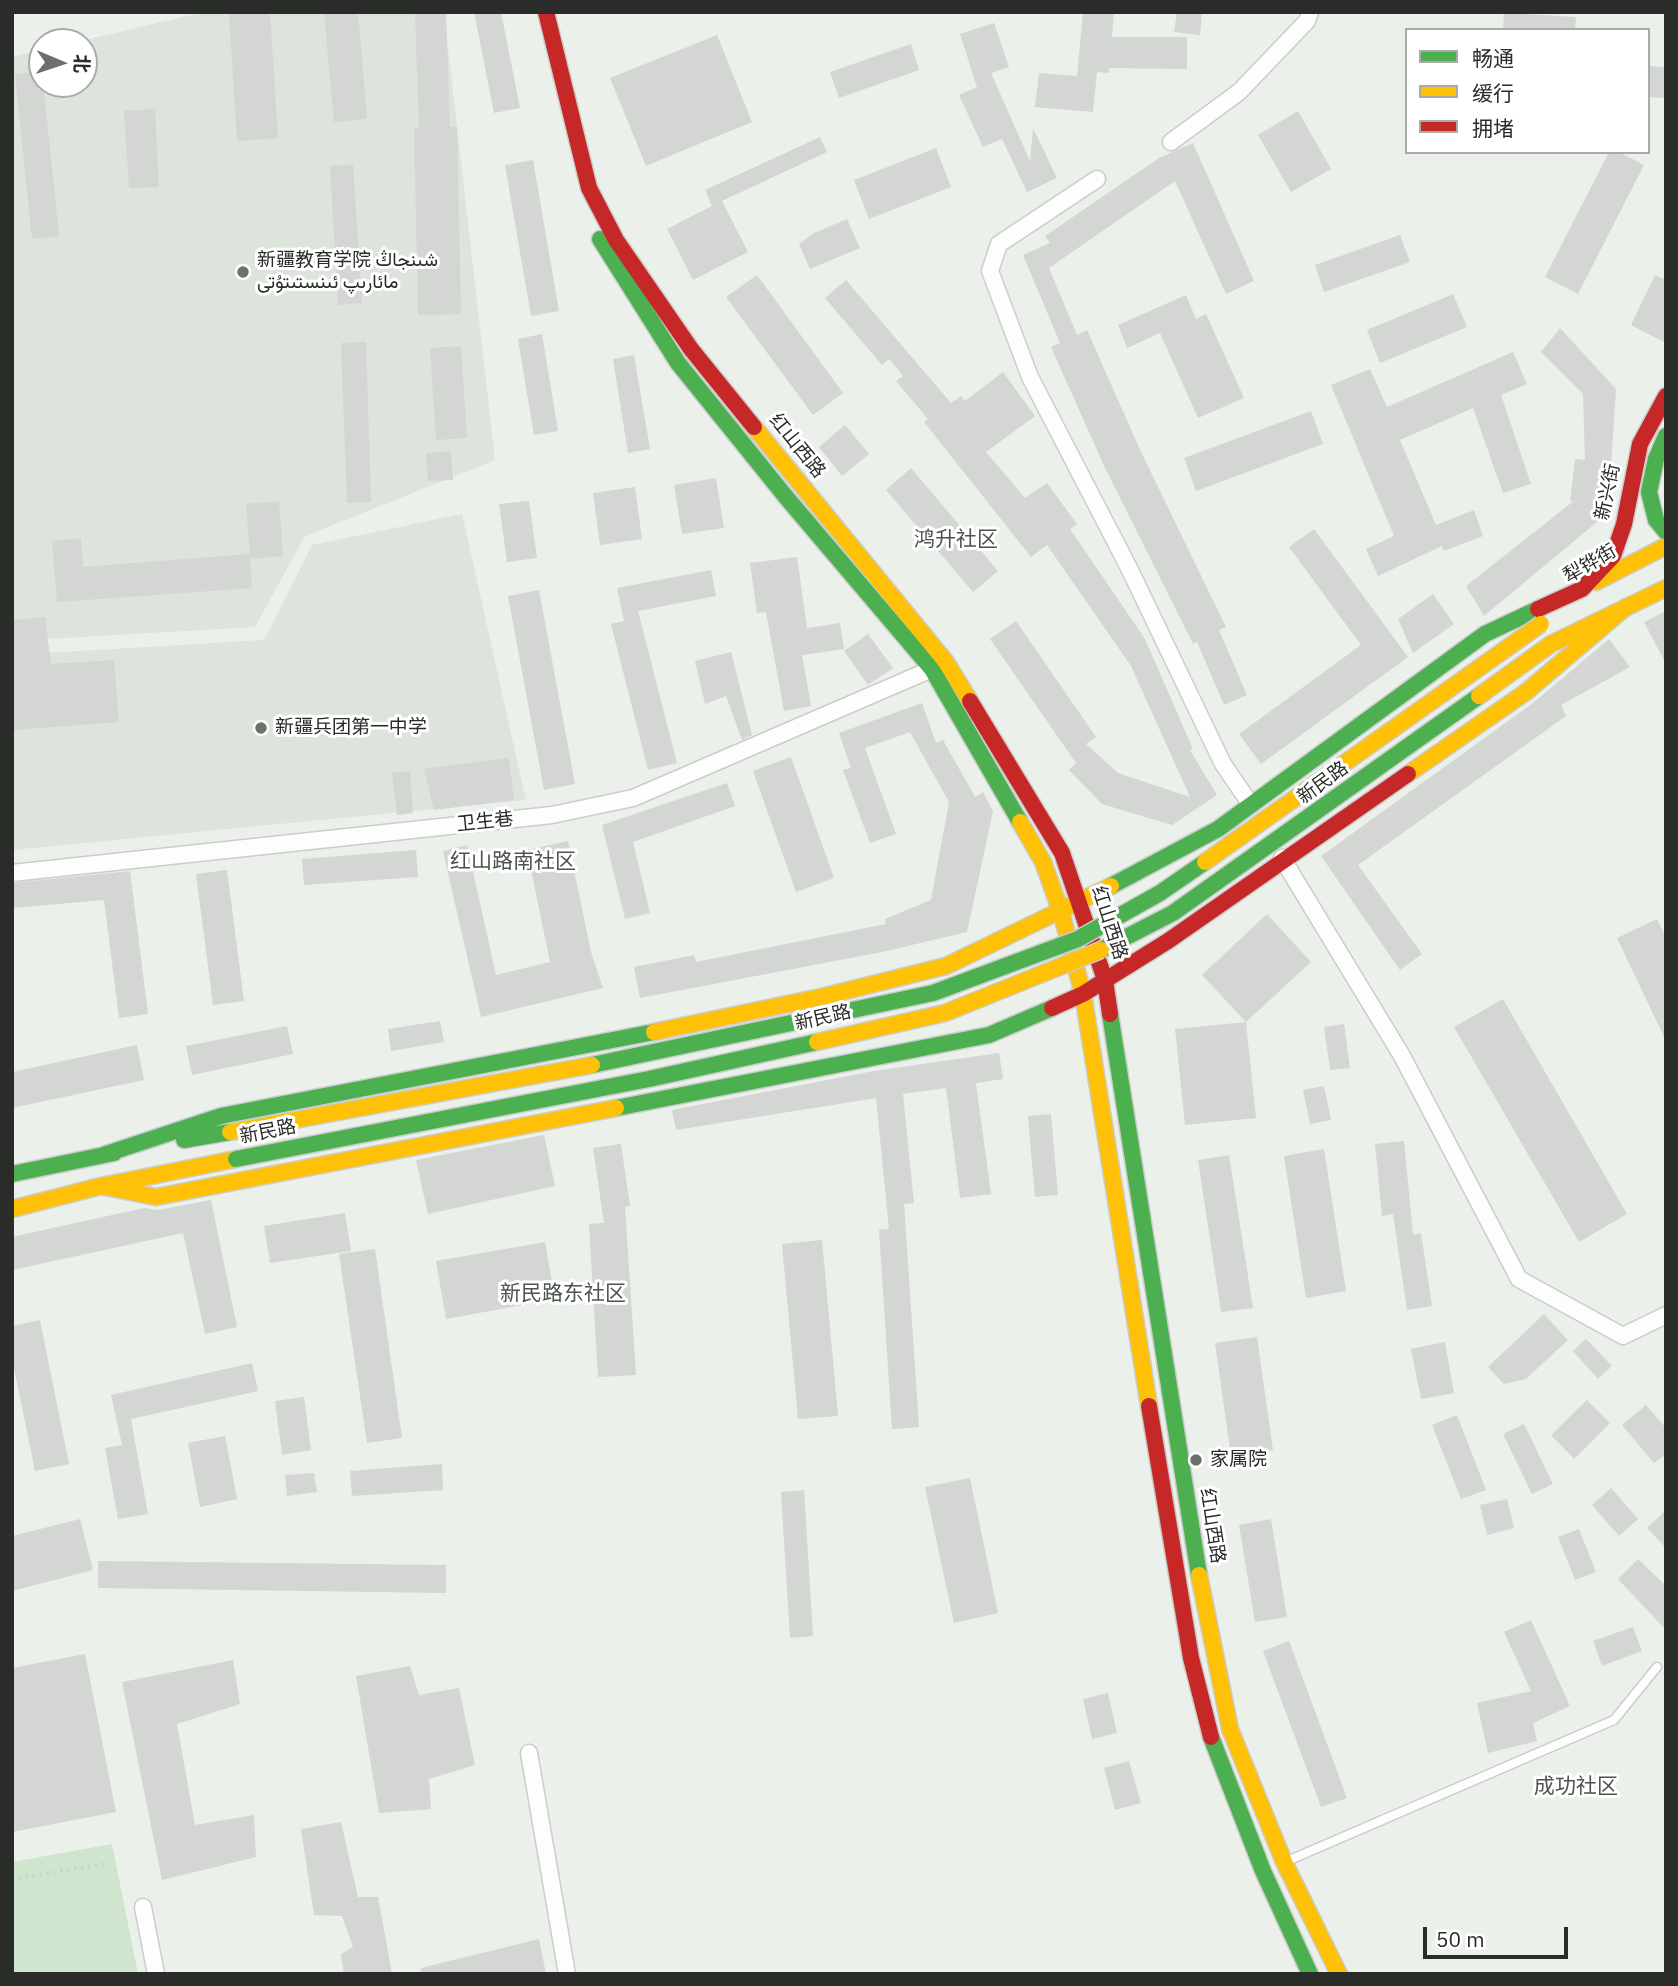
<!DOCTYPE html>
<meta charset="utf-8">
<style>
body{margin:0}
#map{position:relative;width:1678px;height:1986px;overflow:hidden;background:#ebf0eb;font-family:"IBM Plex Sans","Noto Sans SC",sans-serif}
canvas{display:block}
.frame{position:absolute;inset:0;border:14px solid #292c29;pointer-events:none}
.legend{position:absolute;left:1405px;top:28px;width:245px;height:126px;box-sizing:border-box;background:#fff;border:2px solid #a9aba9;margin:0;padding:9px 12px;list-style:none;font-size:21px;color:#292c29}
.legend li{display:flex;align-items:center;gap:14px;height:35px}
.legend b{width:35px;border:2px solid #a9aba9}
.north{position:absolute;left:28px;top:28px;width:70px;height:70px;box-sizing:border-box;background:#fff;border:2px solid #a9aba9;border-radius:50%;rotate:92deg;font-size:19px;font-weight:700;line-height:28px;text-align:center;color:#292c29}
.north::after{content:'';display:block;margin:auto;width:24px;height:32px;background:#6d716d;clip-path:polygon(50% 0,100% 100%,50% 72%,0 100%)}
.scale{position:absolute;left:1423px;top:1927px;width:145px;height:32px;box-sizing:border-box;border:4px solid #292c29;border-top:0;padding-left:9px;font-size:21px;line-height:24px;white-space:nowrap;color:#292c29;-webkit-text-stroke:5px #fff;paint-order:stroke}
</style>
<div id="map">
<canvas width="1678" height="1986"></canvas>
<div class="frame"></div>
<ul class="legend">
<li><b style="height:9px;background:#4caf50"></b>畅通</li>
<li><b style="height:9px;background:#ffc107"></b>缓行</li>
<li><b style="height:9px;background:#c62828"></b>拥堵</li>
</ul>
<div class="north">北</div>
<div class="scale">50 m</div>
</div>
<script>
const c = document.querySelector('canvas').getContext('2d');
c.lineJoin = 'round';
function fill(path, color) { c.fillStyle = color; c.fill(path, 'evenodd'); }
const toPath = rows => new Path2D(rows.map(r => 'M' + r).join(''));
function trace(path, color, width, dash) { c.strokeStyle = color; c.lineWidth = width; c.lineCap = dash ? 'butt' : 'round'; c.setLineDash(dash || []); c.stroke(path); }
function write(font, color, halo, rows, align = 'center') {
  c.font = font + ' "IBM Plex Sans",Vazirmatn,"Noto Sans SC",sans-serif'; c.lineWidth = 6; c.setLineDash([]); c.textBaseline = 'middle'; c.strokeStyle = halo; c.fillStyle = color; for (const [text, x, y, turn = 0] of rows) {
    c.save(); c.translate(x, y); c.rotate((+turn || 0) * Math.PI / 180); c.textAlign = isNaN(turn) ? turn : align; if (halo) c.strokeText(text, 0, 0); c.fillText(text, 0, 0); c.restore();
  }
}
fill(toPath([
 [204,12,444,12,495,460,305,536,255,627,12,641,12,57,42,50,42,84,84,84,84,42,77,42],
 [462,514,526,800,12,850,12,655,264,640,312,545]
]), '#dce4db');
fill(toPath([
 [112,1844,138,1974,12,1974,12,1862]
]), '#cfe5ce');
fill(toPath([
 [270,12,278,138,237,141,229,13],
 [324,12,358,12,367,119,334,122],
 [415,12,446,12,450,127,457,127,461,314,418,315,414,128,419,128],
 [474,12,501,12,520,108,494,113],
 [1083,12,1114,12,1112,37,1187,37,1187,69,1109,68,1109,73,1097,72,1093,112,1035,107,1039,73,1077,76],
 [1177,12,1202,12,1200,35,1174,32],
 [1504,13,1576,17,1575,30,1503,30],
 [994,23,1009,67,991,73,1030,161,1033,128,1057,178,1027,192,1002,139,983,147,959,95,977,87,960,34],
 [717,35,752,122,646,166,610,78],
 [911,44,919,70,839,98,830,72],
 [1648,66,1666,67,1664,98,1648,97],
 [42,71,59,236,32,239,15,74],
 [155,109,159,187,129,188,124,111],
 [1298,111,1331,169,1291,192,1258,135],
 [820,137,827,152,722,201,748,252,693,280,667,229,712,206,705,190],
 [1193,143,1254,281,1226,294,1175,181,1049,268,1077,335,1087,330,1141,452,1226,627,1219,630,1247,695,1224,705,1197,642,1193,644,1105,468,1051,347,1060,343,1023,255,1050,243,1045,236,1159,158],
 [936,148,951,187,869,219,854,180],
 [1609,152,1619,152,1644,165,1578,294,1545,277],
 [533,160,559,311,531,316,505,165],
 [353,165,362,303,338,305,330,166],
 [847,219,860,248,810,269,799,244,814,233],
 [1400,235,1410,262,1324,292,1315,265],
 [757,275,843,393,813,415,726,297],
 [1655,275,1666,280,1666,343,1631,325],
 [846,280,951,403,961,396,965,401,1003,372,1035,416,986,452,1025,498,1047,483,1077,524,1070,529,1145,639,1193,749,1190,750,1217,795,1172,825,1102,804,1069,770,1076,763,990,639,1016,621,1096,737,1086,744,1118,773,1190,797,1131,666,1047,545,1031,557,924,422,928,419,896,381,903,376,889,359,882,365,825,298],
 [1453,294,1467,327,1380,363,1367,330],
 [1186,295,1196,319,1206,314,1244,398,1198,418,1160,333,1127,348,1118,325],
 [1560,328,1616,389,1608,513,1484,616,1466,586,1575,500,1570,502,1575,459,1585,460,1583,394,1541,352],
 [542,334,558,431,534,435,518,339],
 [366,342,371,502,347,503,341,343],
 [461,346,467,438,436,440,430,348],
 [1513,352,1527,384,1501,395,1531,484,1503,493,1473,408,1400,440,1436,525,1474,510,1483,536,1444,551,1442,546,1378,576,1366,549,1394,536,1331,385,1370,369,1387,407],
 [634,355,650,449,628,453,613,359],
 [1311,411,1323,444,1196,491,1184,458],
 [845,425,869,454,842,476,819,447],
 [451,451,453,480,428,481,426,453],
 [911,468,998,571,973,592,886,490],
 [716,478,724,528,682,534,674,485],
 [635,487,642,539,600,545,593,493],
 [279,501,283,556,250,559,252,588,57,602,52,541,81,538,83,567,250,554,246,504],
 [529,501,537,558,507,562,499,504],
 [1314,529,1408,657,1261,764,1239,734,1361,645,1289,547],
 [797,557,807,628,840,623,844,649,802,655,811,706,784,711,766,612,757,613,750,563],
 [711,570,716,596,638,611,677,763,648,770,611,624,624,621,617,588],
 [539,590,575,784,544,790,508,596],
 [1433,594,1454,624,1413,653,1398,619],
 [1666,611,1666,664,1644,622],
 [45,617,51,664,114,660,119,722,12,730,12,620],
 [868,634,893,668,868,685,844,651],
 [1609,639,1630,667,1561,705,1566,716,1358,865,1422,954,1400,970,1321,856,1533,703],
 [731,652,752,735,742,740,726,696,705,704,695,661],
 [922,703,936,743,943,740,975,797,983,792,993,811,967,932,882,952,640,998,634,967,694,955,696,962,886,924,885,919,931,900,949,802,910,732,865,748,896,834,870,843,843,770,851,768,839,733],
 [791,757,834,878,796,892,753,771],
 [509,758,514,800,434,810,424,769],
 [410,771,413,813,397,815,392,773],
 [727,783,735,806,633,842,650,913,625,919,602,825],
 [568,841,591,952,603,988,481,1017,443,851,467,845,496,975,550,962,527,850],
 [416,850,418,877,304,885,302,859],
 [227,870,244,1001,213,1005,196,874],
 [130,871,148,1014,119,1018,104,900,12,908,12,883],
 [1267,914,1311,962,1246,1022,1202,975],
 [1657,919,1666,937,1666,1041,1617,938],
 [1503,999,1627,1214,1579,1242,1454,1027],
 [440,1021,444,1042,391,1051,388,1029],
 [1246,1022,1256,1118,1185,1125,1175,1029],
 [1344,1024,1350,1068,1330,1070,1324,1027],
 [287,1026,293,1054,192,1075,186,1046],
 [137,1045,144,1080,12,1108,12,1072],
 [999,1053,1003,1079,976,1083,991,1194,960,1198,946,1088,903,1094,914,1203,904,1204,919,1427,892,1429,879,1230,889,1229,876,1098,676,1130,672,1110,874,1071],
 [1324,1086,1331,1120,1310,1124,1303,1090],
 [1051,1114,1058,1195,1035,1197,1028,1116],
 [544,1135,555,1186,428,1214,416,1160],
 [1404,1141,1413,1235,1421,1233,1432,1306,1407,1310,1393,1214,1382,1216,1375,1144],
 [621,1144,630,1206,625,1207,636,1375,598,1377,589,1224,604,1223,593,1148],
 [1324,1149,1346,1291,1306,1298,1284,1156],
 [1229,1155,1253,1308,1221,1312,1198,1160],
 [211,1200,237,1327,205,1334,183,1233,12,1270,12,1237,144,1208,158,1210],
 [345,1213,351,1251,270,1263,264,1226],
 [822,1240,838,1416,798,1419,782,1244],
 [545,1242,555,1299,446,1319,436,1261],
 [375,1249,402,1438,367,1443,339,1254],
 [1544,1314,1568,1340,1526,1379,1504,1384,1488,1367],
 [40,1320,69,1464,35,1471,12,1358,12,1326],
 [1257,1337,1273,1450,1231,1456,1215,1343],
 [1586,1339,1612,1366,1598,1379,1573,1351],
 [1445,1342,1454,1393,1421,1399,1411,1349],
 [252,1363,258,1391,131,1419,148,1514,118,1519,105,1448,122,1445,111,1395],
 [304,1397,311,1450,282,1455,275,1401],
 [1587,1400,1610,1423,1574,1459,1551,1435],
 [1646,1405,1666,1428,1666,1454,1654,1463,1622,1425],
 [1457,1415,1486,1490,1461,1499,1432,1425],
 [1524,1424,1553,1484,1532,1494,1503,1434],
 [225,1436,237,1499,200,1507,188,1443],
 [442,1464,443,1490,352,1496,350,1471],
 [314,1473,317,1492,287,1496,285,1475],
 [970,1478,998,1613,954,1623,925,1487],
 [1611,1488,1638,1519,1619,1536,1592,1505],
 [804,1490,813,1636,790,1638,781,1492],
 [1507,1499,1514,1528,1487,1535,1480,1505],
 [1666,1510,1666,1548,1647,1528],
 [80,1519,93,1570,12,1591,12,1536],
 [1271,1519,1287,1617,1255,1622,1239,1525],
 [1579,1529,1596,1572,1575,1580,1558,1537],
 [1638,1559,1666,1586,1666,1630,1618,1579],
 [98,1561,446,1565,446,1593,98,1588],
 [1531,1620,1570,1706,1533,1723,1537,1741,1488,1753,1477,1703,1531,1691,1504,1632],
 [1633,1627,1642,1651,1602,1666,1593,1641],
 [1289,1641,1347,1798,1321,1807,1263,1651],
 [85,1654,116,1812,12,1832,12,1668],
 [233,1660,240,1704,177,1724,195,1825,254,1815,256,1857,162,1880,122,1682],
 [410,1666,419,1695,459,1688,475,1765,429,1779,431,1809,379,1813,356,1676],
 [1108,1693,1117,1733,1092,1739,1083,1699],
 [1129,1761,1141,1803,1115,1810,1104,1768],
 [341,1822,358,1897,378,1897,392,1974,344,1974,341,1954,353,1947,342,1916,314,1915,301,1829],
 [539,1939,546,1974,421,1974,421,1968]
]), '#d3d6d2');
const lane = toPath([
 [1285,1862,1614,1720,1657,1667]
]);
const street = toPath([
 [1171,142,1239,92,1307,21,1310,12],
 [1097,179,999,244,990,271,1030,377,1129,568,1223,764,1251,805],
 [1282,858,1402,1056,1519,1279,1623,1336,1666,1315],
 [12,873,552,815,633,798,932,669],
 [529,1753,567,1974],
 [143,1907,156,1974]
]);
const fast = toPath([
 [600,239,678,363,786,497,932,669,1020,822],
 [1666,436,1656,459,1649,492,1656,520,1666,532],
 [1111,886,1218,829,1485,634,1538,609],
 [1110,1014,1199,1575],
 [616,1108,989,1035,1052,1008],
 [184,1140,230,1132],
 [103,1155,221,1116,654,1032],
 [12,1174,114,1153],
 [1211,1737,1263,1871,1310,1974]
]);
const slow = toPath([
 [754,427,946,662,970,701],
 [1596,582,1666,546],
 [1551,644,1666,588],
 [1408,774,1526,692,1626,607],
 [1020,822,1043,862,1061,912,1083,994,1149,1406],
 [654,1032,821,997,946,966,1111,886],
 [101,1186,156,1197,616,1108],
 [12,1209,101,1186,236,1159],
 [1199,1575,1230,1729,1284,1862,1339,1974]
]);
const jam = toPath([
 [546,12,589,188,616,240,691,349,754,427],
 [1538,609,1582,589,1613,556,1624,524,1640,444,1666,396],
 [970,701,1062,853,1105,980,1110,1014],
 [1052,1008,1083,994,1168,941,1408,774],
 [1149,1406,1191,1658,1211,1737]
]);
trace(lane, '#cacdca', 11);
trace(street, '#cacdca', 19);
trace(fast, '#cacdca', 19);
trace(slow, '#cacdca', 19);
trace(jam, '#cacdca', 19);
trace(toPath([
 [12,1879,104,1864]
]), '#ced0ce', 3.5, [2, 5]);
trace(lane, '#fcfdfc', 8);
trace(street, '#fcfdfc', 16);
trace(fast, '#4caf50', 16);
trace(slow, '#ffc107', 16);
trace(jam, '#c62828', 16);
const fastBridge = toPath([
 [1101,950,1173,913,1479,696],
 [592,1065,933,993,1078,939,1160,893,1205,862],
 [236,1159,649,1079,817,1042]
]);
const slowBridge = toPath([
 [1479,696,1551,644],
 [1205,862,1541,624],
 [817,1042,945,1013,1101,950],
 [230,1132,592,1065]
]);
trace(fastBridge, '#cacdca', 19, []);
trace(slowBridge, '#cacdca', 19, []);
trace(fastBridge, '#4caf50', 16);
trace(slowBridge, '#ffc107', 16);
for (const [x, y, r, color] of [
 [243,272,7,"#6d716d"],
 [261,728,7,"#6d716d"],
 [1196,1460,7,"#6d716d"]
]) { const dot = new Path2D(); dot.arc(x, y, r, 0, 2 * Math.PI); c.fillStyle = color; c.fill(dot); trace(dot, '#fff', 2.5); }
write('19px', '#292c29', '#fff', [
 ["新疆教育学院 شىنجاڭ",257,261],
 ["مائارىپ ئىنستىتۇتى",257,283],
 ["新疆兵团第一中学",275,728],
 ["家属院",1210,1460]
], 'left');
write('19px', '#292c29', '#fff', [
 ["红山西路",797,446,51],
 ["新兴街",1608,492,-78],
 ["犁铧街",1590,564,-30],
 ["新民路",1323,783,-36],
 ["卫生巷",485,822,-6],
 ["红山西路",1109,923,72],
 ["新民路",823,1018,-13],
 ["新民路",268,1132,-11],
 ["红山西路",1212,1526,81]
]);
write('21px', '#4d534d', '#fff', [
 ["鸿升社区",956,540],
 ["红山路南社区",513,862],
 ["新民路东社区",563,1294],
 ["成功社区",1576,1787]
]);
</script>
